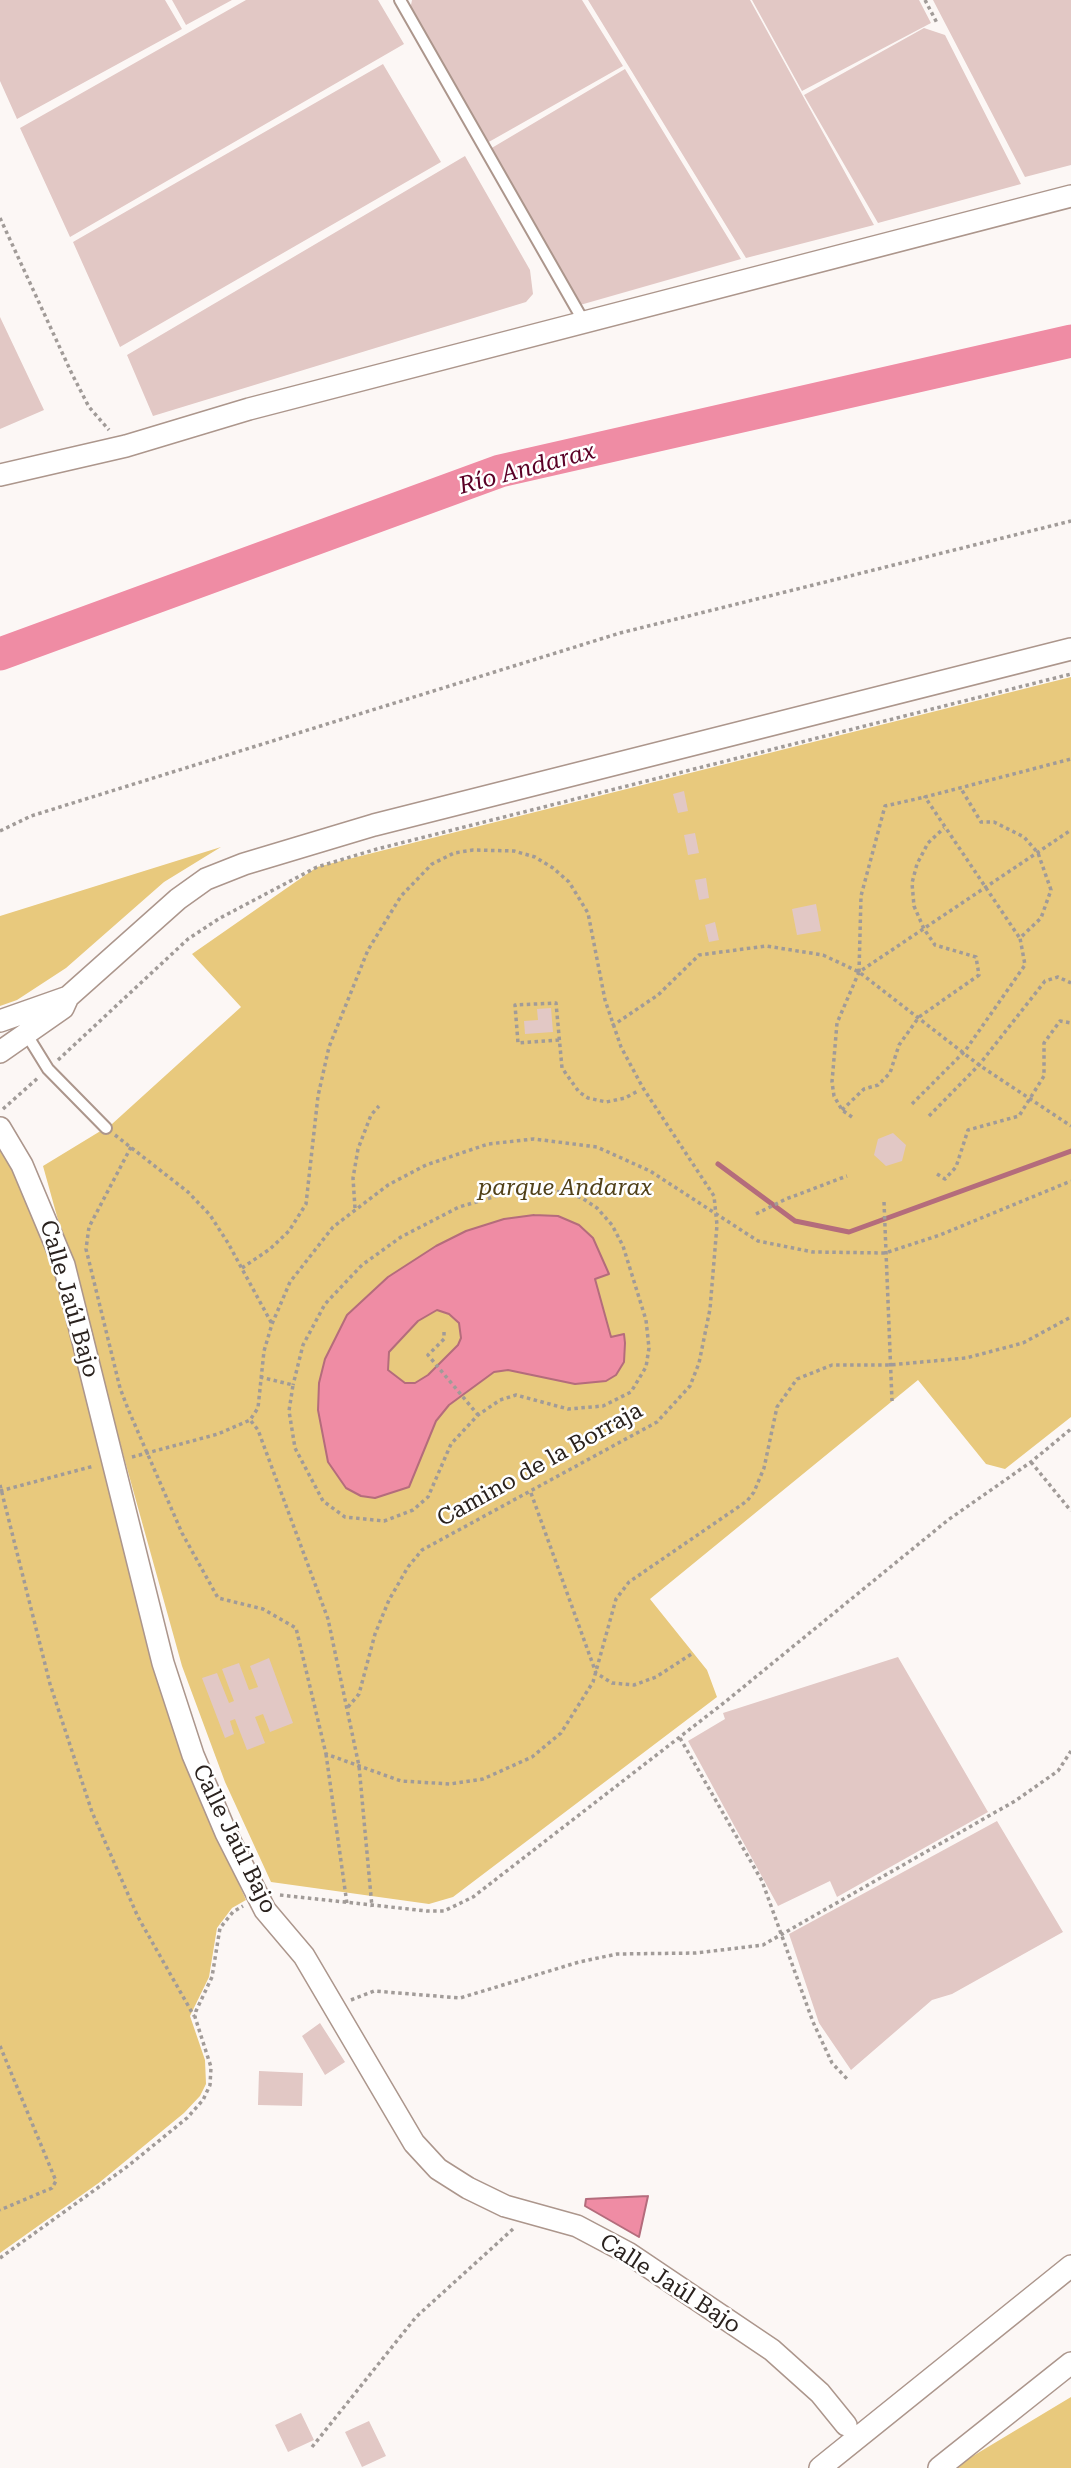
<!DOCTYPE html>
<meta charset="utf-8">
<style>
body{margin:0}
canvas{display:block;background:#fcf7f5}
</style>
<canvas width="1071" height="2468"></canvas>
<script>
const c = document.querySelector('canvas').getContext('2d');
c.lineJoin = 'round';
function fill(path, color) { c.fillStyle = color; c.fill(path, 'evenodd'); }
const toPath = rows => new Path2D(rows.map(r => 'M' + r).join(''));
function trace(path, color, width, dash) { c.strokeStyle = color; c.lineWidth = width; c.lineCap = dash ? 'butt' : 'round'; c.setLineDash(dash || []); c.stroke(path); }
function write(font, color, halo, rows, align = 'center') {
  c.font = font + ' "Roboto Serif",serif'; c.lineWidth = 5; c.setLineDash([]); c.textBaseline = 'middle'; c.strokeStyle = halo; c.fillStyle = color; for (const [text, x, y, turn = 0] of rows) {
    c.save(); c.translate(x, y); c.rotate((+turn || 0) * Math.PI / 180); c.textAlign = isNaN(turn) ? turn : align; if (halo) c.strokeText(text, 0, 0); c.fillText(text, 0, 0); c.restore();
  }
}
fill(toPath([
 [1071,677,1071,1417,1005,1469,986,1464,918,1380,650,1599,707,1670,717,1697,453,1897,429,1904,271,1882,225,1782,182,1666,43,1166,112,1124,241,1007,192,954,317,867],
 [221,847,164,882,66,968,17,1000,0,1006,0,916],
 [0,1147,14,1172,57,1273,204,1806,246,1900,232,1908,217,1928,209,1977,190,2016,205,2060,206,2084,200,2096,184,2113,100,2182,0,2253],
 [1071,2397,1071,2468,953,2468]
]), '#e8c97d');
const water = toPath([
 [534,1215,558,1216,579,1225,593,1238,609,1274,595,1279,611,1337,624,1334,625,1343,624,1362,616,1375,606,1381,575,1384,508,1370,494,1372,449,1405,436,1421,409,1487,375,1498,361,1496,346,1488,328,1462,318,1410,319,1383,325,1359,347,1315,388,1277,436,1246,466,1231,504,1219,534,1215],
 [437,1310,449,1314,459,1323,461,1338,458,1345,428,1375,415,1383,405,1383,388,1370,389,1352,418,1321,437,1310],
 [648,2196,639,2237,585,2206,586,2199,648,2196]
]);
fill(water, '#ef8ca4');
trace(water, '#b46c7c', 2);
trace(toPath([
 [718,1164,795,1221,849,1232,1071,1151]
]), '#b46c7c', 5);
trace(toPath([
 [0,654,500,471,1071,341]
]), '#ef8ca4', 33);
fill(toPath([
 [0,0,165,0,182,29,17,119,0,81],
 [172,0,232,0,186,25],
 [246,0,378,0,404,44,70,237,20,128],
 [412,0,582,0,623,66,487,143,410,10],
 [588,0,750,0,874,225,746,258],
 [752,0,919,0,931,23,802,91],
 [933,0,1071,0,1071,165,1025,177],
 [924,28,945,35,1021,184,878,223,804,95],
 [383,64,441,162,120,347,73,242],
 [625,69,741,259,580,305,490,149],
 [465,156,530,270,533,294,526,302,153,416,127,355],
 [0,317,44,410,0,429],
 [684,791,688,811,678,813,673,794],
 [695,833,699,853,688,855,684,835],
 [706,878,709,898,699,900,695,880],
 [816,904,821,931,797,935,792,909],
 [715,922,719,940,709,942,705,925],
 [551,1008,553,1032,525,1034,524,1021,538,1020,537,1009],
 [893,1133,906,1145,902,1161,886,1166,874,1155,878,1139],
 [898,1657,988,1812,837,1897,830,1881,778,1906,688,1741,725,1719,723,1713],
 [269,1658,293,1723,270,1732,263,1714,255,1717,265,1743,247,1750,235,1719,230,1721,234,1734,225,1738,202,1678,217,1673,229,1703,234,1701,222,1669,239,1663,249,1690,258,1687,250,1666],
 [997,1821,1063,1932,952,1994,932,2000,851,2070,819,2023,789,1934],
 [320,2023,345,2062,325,2075,302,2036],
 [259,2071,303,2073,302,2106,258,2105],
 [301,2413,314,2440,288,2452,275,2425],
 [369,2421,386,2456,362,2467,345,2432]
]), '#e2c8c5');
const lane = toPath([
 [400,0,584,322],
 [27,1035,48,1069,106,1128]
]);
const street = toPath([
 [0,475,126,446,249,409,1071,196],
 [0,1021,68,997],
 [0,1052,63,1008,68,997,178,899,206,879,244,864,374,825,1071,649],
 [0,1128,22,1165,64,1265,163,1663,193,1755,226,1833,265,1910,304,1956,414,2143,438,2169,468,2188,505,2206,577,2226,628,2253,772,2350,820,2393,846,2425],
 [820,2468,1071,2266],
 [939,2468,1071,2363]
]);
trace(lane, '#ac968c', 14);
trace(street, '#ac968c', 24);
trace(toPath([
 [925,0,937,23],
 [0,218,72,374,89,407,109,430],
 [0,831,31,816,620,633,1071,521],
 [1019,937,925,797,1071,759],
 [859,972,861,896,885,806,925,797],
 [612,1026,658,995,699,955,766,946,823,955,859,972,979,1065,1071,1126],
 [559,1040,518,1043,515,1005,556,1003,562,1068,579,1092,588,1098,606,1102,625,1098,638,1091],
 [58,1060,188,939,220,918,317,867,377,849,1071,674],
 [912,1104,965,1051,1025,965,1020,938,1041,918,1051,890,1038,853,1024,837,994,822,981,822,960,787],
 [3,1109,39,1077],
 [842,1110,864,1089,878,1085,890,1073,899,1045,919,1017,979,975,976,957,935,945,924,929,914,906,912,883,917,864,928,843,944,828],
 [929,1116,979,1065,1045,981,1058,977,1071,983],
 [852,1117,842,1110,834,1096,832,1082,837,1023,859,972,1071,830],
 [115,1135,188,1192,210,1215,228,1243,272,1324],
 [131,1147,89,1227,86,1249,120,1388,128,1409,182,1533,218,1598,263,1609,296,1628,326,1754,401,1781,450,1784,483,1779,532,1757,561,1733,593,1682,616,1599,629,1582,747,1501,754,1492,764,1468,777,1407,797,1379,832,1365,889,1365,966,1358,1023,1343,1071,1317],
 [937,1174,945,1179,956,1167,968,1130,1019,1116,1044,1076,1044,1043,1060,1021,1071,1023],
 [884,1202,892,1401],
 [355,1208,353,1178,358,1149,371,1115,379,1106],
 [756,1214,786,1199,847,1176],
 [242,1268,270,1249,289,1231,306,1204,318,1096,329,1047,368,950,401,896,432,864,454,853,473,850,514,851,535,857,553,868,569,882,588,913,605,1000,621,1047,643,1088,714,1196,717,1225,710,1309,699,1363,690,1386,657,1422,422,1550,408,1567,389,1600,375,1634,359,1694,348,1707],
 [444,1332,444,1339,428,1355,478,1415],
 [260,1377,293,1385,289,1411,295,1448,323,1501,345,1517,384,1521,413,1510,428,1497,451,1444,478,1415,500,1400,516,1395,568,1409,603,1406,631,1392,646,1367,649,1348,646,1320,623,1246,612,1225,597,1208,582,1198,564,1192,540,1190,500,1195,459,1207,401,1237,362,1265,325,1304,303,1345,293,1385],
 [251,1421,258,1430,328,1619,359,1766,372,1907],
 [132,1457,218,1434,250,1420,258,1408,264,1351,272,1324,290,1282,333,1227,388,1185,426,1165,488,1144,534,1139,597,1147,650,1171,758,1241,813,1252,885,1253,940,1235,1071,1181],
 [1031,1462,1071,1511],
 [0,1485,50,1684,92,1812,138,1917,194,2016],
 [0,1491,94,1466],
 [531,1493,596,1673,612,1683,634,1685,656,1677,693,1653],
 [680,1738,762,1881,813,2022,832,2063,849,2081],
 [326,1754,347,1904],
 [280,1895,427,1911,444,1911,473,1897,725,1702,948,1520,1031,1462,1071,1429],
 [351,2000,374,1991,460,1998,579,1962,617,1954,696,1953,763,1945,1015,1801,1058,1771,1071,1751],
 [0,2046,56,2181,52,2188,0,2210],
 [0,2258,128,2166,187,2118,203,2100,210,2085,211,2067,195,2017,196,2011,212,1977,220,1928,233,1912,243,1906],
 [312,2447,416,2317,513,2229]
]), '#a19b98', 3.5, [3.5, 3.5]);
trace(lane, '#fff', 10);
trace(street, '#fff', 21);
write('italic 23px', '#514119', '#fff', [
 ["parque Andarax",565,1188]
]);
write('23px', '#2a221e', '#fff', [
 ["Calle Jaúl Bajo",69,1299,74],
 ["Camino de la Borraja",540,1465,-29],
 ["Calle Jaúl Bajo",234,1839,64],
 ["Calle Jaúl Bajo",670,2284,33]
]);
write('italic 24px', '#5a0026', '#fff', [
 ["Río Andarax",527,469,-15]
]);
</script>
